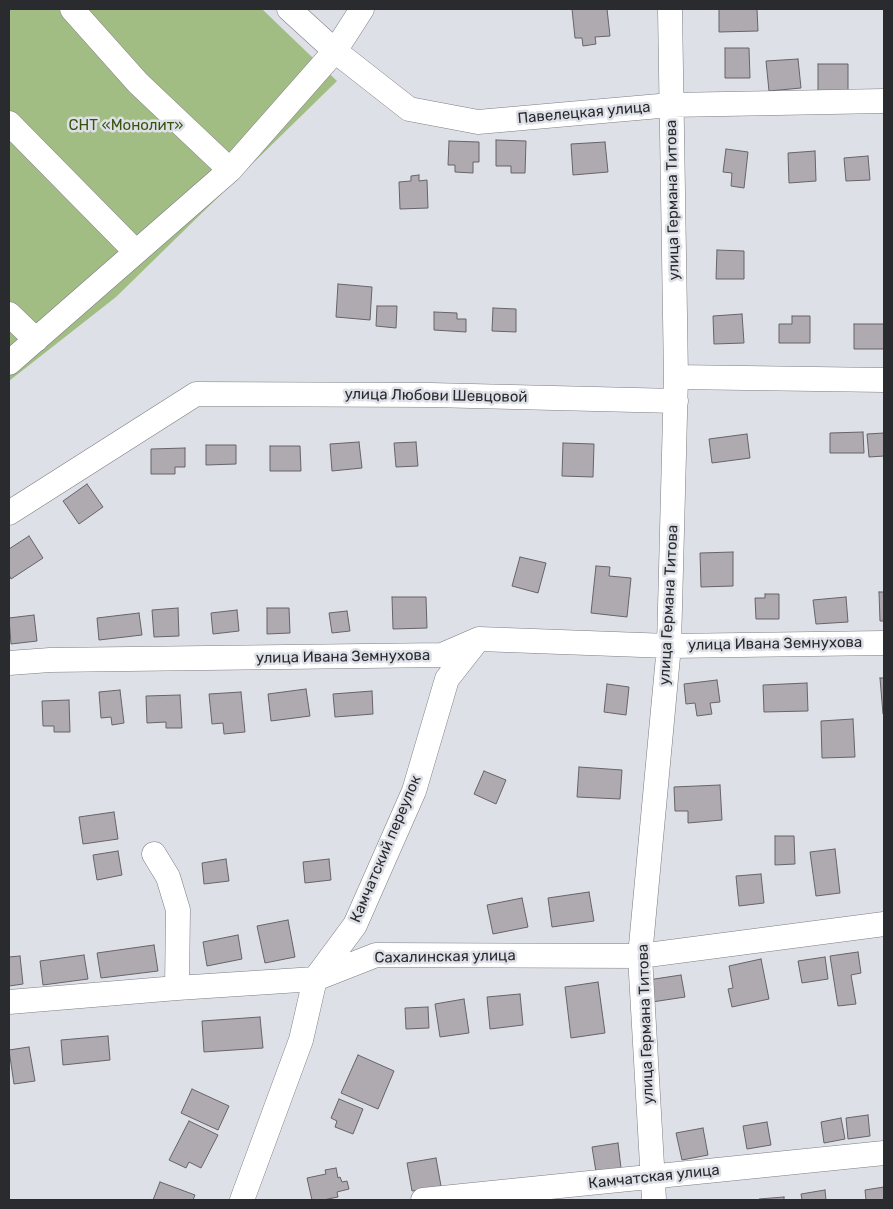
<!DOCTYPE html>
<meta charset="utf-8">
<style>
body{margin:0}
#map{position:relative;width:893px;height:1209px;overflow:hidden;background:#dee0e7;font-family:Rubik,sans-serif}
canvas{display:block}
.frame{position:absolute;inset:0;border:10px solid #2a2b2e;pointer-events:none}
</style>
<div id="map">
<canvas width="893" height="1209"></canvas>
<div class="frame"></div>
</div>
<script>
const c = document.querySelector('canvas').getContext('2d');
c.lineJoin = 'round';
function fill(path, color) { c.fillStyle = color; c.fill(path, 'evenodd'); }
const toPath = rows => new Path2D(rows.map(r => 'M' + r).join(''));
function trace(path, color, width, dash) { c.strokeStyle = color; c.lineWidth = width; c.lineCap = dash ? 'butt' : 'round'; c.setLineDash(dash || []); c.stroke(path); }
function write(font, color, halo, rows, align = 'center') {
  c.font = font + ' Rubik,sans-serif'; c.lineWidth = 5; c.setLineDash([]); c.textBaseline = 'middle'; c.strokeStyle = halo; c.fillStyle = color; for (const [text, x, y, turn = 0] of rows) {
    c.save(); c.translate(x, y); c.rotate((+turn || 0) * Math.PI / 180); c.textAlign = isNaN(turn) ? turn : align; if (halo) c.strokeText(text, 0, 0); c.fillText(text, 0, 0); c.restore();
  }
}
fill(toPath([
 [9,9,262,9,337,81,116,297,9,381]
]), '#a2bd84');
const building = toPath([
 [572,9,607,9,610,36,595,37,596,44,583,46,582,38,575,38,572,9],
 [719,9,757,9,758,31,719,32,719,9],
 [725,48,749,48,750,78,725,78,725,48],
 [798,59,801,88,769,91,766,61,798,59],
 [818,64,848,64,848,90,818,91,818,64],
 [496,140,526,141,525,173,511,173,511,166,496,166,496,140],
 [449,141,479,142,479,162,473,162,473,173,455,172,455,165,448,165,449,141],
 [605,142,608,172,573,175,571,144,605,142],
 [726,149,748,152,744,188,731,186,732,173,723,172,726,149],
 [815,151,816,181,789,183,788,153,815,151],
 [868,156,870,180,846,181,844,158,868,156],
 [419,175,419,181,427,180,428,208,400,209,399,182,411,181,411,176,419,175],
 [717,250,744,251,744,279,716,279,717,250],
 [338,284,372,287,370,320,336,317,338,284],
 [377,306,397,306,396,328,376,326,377,306],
 [493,308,516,309,516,332,492,331,493,308],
 [434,312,457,313,457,319,466,319,466,332,434,330,434,312],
 [742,314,744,343,714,344,713,316,742,314],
 [792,316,810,316,810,343,779,343,779,324,792,324,792,316],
 [854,324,884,324,884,349,854,349,854,324],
 [863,432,864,453,830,453,830,433,863,432],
 [884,433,884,456,869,457,867,434,884,433],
 [747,434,750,458,712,463,709,439,747,434],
 [359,442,362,468,332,471,330,444,359,442],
 [416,442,418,466,396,467,394,443,416,442],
 [563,443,594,444,593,477,562,476,563,443],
 [206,445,236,445,236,464,206,465,206,445],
 [270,446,300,446,301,471,270,471,270,446],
 [185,448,185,467,175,467,175,474,151,474,151,449,185,448],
 [87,484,103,507,79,524,63,501,87,484],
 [29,536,43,558,11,579,9,575,9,549,29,536],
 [733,552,733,586,701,587,700,553,733,552],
 [520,557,546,563,538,593,512,586,520,557],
 [596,566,610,567,609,576,631,578,627,617,591,613,596,566],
 [879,592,884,592,884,621,880,621,879,592],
 [765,594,779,594,779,619,756,619,755,598,765,598,765,594],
 [392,597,426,597,427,628,393,629,392,597],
 [846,597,848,622,816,624,813,600,846,597],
 [178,608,179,636,154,637,152,610,178,608],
 [267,608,289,608,290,633,267,634,267,608],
 [237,610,239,631,213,634,211,613,237,610],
 [347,611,350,631,332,633,329,613,347,611],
 [139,613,142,635,99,640,97,618,139,613],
 [34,615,37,641,11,644,9,618,34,615],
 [880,678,884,678,884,714,883,714,880,678],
 [717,680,720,702,710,703,712,714,697,716,695,703,686,704,684,684,717,680],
 [807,683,808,711,764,712,763,685,807,683],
 [607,684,629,687,626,715,604,712,607,684],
 [306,689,310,716,271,721,268,694,306,689],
 [120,690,124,723,112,725,111,717,101,718,99,692,120,690],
 [372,691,373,714,335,717,333,694,372,691],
 [241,692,245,732,224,734,223,723,212,724,209,694,241,692],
 [180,695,182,728,166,728,166,722,147,723,146,696,180,695],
 [69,700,70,732,54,732,54,726,43,726,42,701,69,700],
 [853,719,855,757,822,758,821,721,853,719],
 [579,767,622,770,620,799,577,797,579,767],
 [484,771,506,780,496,804,474,794,484,771],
 [720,785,722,820,688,823,688,811,675,811,674,787,720,785],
 [114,812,118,839,83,844,79,817,114,812],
 [775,836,794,836,795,864,775,865,775,836],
 [835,849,840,893,816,896,810,852,835,849],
 [118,851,122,875,97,880,93,855,118,851],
 [226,859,229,881,204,884,202,863,226,859],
 [329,859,331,880,305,883,303,862,329,859],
 [761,874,764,903,739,906,736,876,761,874],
 [589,892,594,921,552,927,548,898,589,892],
 [522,898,528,927,493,934,487,905,522,898],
 [288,920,295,957,265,963,257,926,288,920],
 [238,935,242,959,207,966,203,942,238,935],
 [154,945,158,971,101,978,97,953,154,945],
 [858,952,861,973,851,975,856,1004,838,1006,830,956,858,952],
 [84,955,88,979,43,985,40,961,84,955],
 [20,956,23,984,9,986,9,957,20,956],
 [825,957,828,979,802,983,798,961,825,957],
 [761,959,769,999,732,1007,728,989,733,988,729,966,761,959],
 [681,975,685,997,652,1002,648,980,681,975],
 [598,982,605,1033,571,1038,565,987,598,982],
 [520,994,523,1025,490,1029,487,997,520,994],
 [464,999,469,1033,440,1037,435,1004,464,999],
 [428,1007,429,1028,406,1029,405,1008,428,1007],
 [260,1017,263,1048,204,1052,202,1021,260,1017],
 [108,1036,110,1060,63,1065,61,1040,108,1036],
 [29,1047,35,1081,14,1084,9,1050,29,1047],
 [358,1055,394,1071,378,1109,341,1093,358,1055],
 [192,1089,229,1106,218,1130,181,1113,192,1089],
 [339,1099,363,1109,353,1134,335,1127,337,1121,331,1118,339,1099],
 [868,1115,870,1136,848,1139,846,1118,868,1115],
 [841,1118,845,1139,824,1143,821,1122,841,1118],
 [189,1121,218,1135,201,1168,189,1162,186,1168,169,1160,189,1121],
 [767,1122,771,1145,747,1149,743,1126,767,1122],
 [703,1128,708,1155,682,1160,676,1133,703,1128],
 [618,1143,621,1168,596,1172,592,1147,618,1143],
 [436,1158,441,1186,412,1191,407,1163,436,1158],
 [336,1168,338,1178,340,1177,342,1182,347,1181,349,1189,337,1192,338,1197,323,1200,312,1200,307,1178,326,1174,325,1170,336,1168],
 [160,1182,195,1195,193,1200,153,1200,160,1182],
 [884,1187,884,1200,866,1200,865,1190,884,1187],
 [825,1190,826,1200,802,1200,801,1194,825,1190],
 [784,1197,784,1200,759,1200,759,1199,784,1197]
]);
fill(building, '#aeaab0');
trace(building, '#666369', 1);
const minor = toPath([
 [72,9,138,83,230,170],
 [289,9,335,51,409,109,478,122,671,105,884,101],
 [9,123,136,252],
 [9,314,36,340],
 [9,363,230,170,335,51,362,9],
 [676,377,884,380],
 [9,513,196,394,431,395,676,401],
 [9,663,50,660,442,655,479,639,669,646,884,643],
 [154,854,168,877,178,910,177,988],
 [9,1002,177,988,315,979,376,955,640,956,884,924],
 [242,1200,301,1040,315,979,355,925,414,791,447,679,476,642],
 [423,1200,884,1153],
 [654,1200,640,956,669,646,676,377,670,9]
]);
trace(minor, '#7c7d83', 25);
trace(minor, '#fff', 24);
write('15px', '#2a2b2e', '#dee0e7', [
 ["Павелецкая улица",584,113,-5],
 ["улица Германа Титова",673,200,-91],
 ["улица Любови Шевцовой",436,396,1],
 ["улица Германа Титова",669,605,-87],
 ["улица Ивана Земнухова",775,644,-1],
 ["улица Ивана Земнухова",343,657,-1],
 ["Камчатский переулок",386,849,-67],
 ["Сахалинская улица",445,957,-1],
 ["улица Германа Титова",646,1024,-92],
 ["Камчатская улица",654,1177,-6]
]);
write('15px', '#39530e', '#dee0e7', [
 ["СНТ «Монолит»",126,126]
]);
</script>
